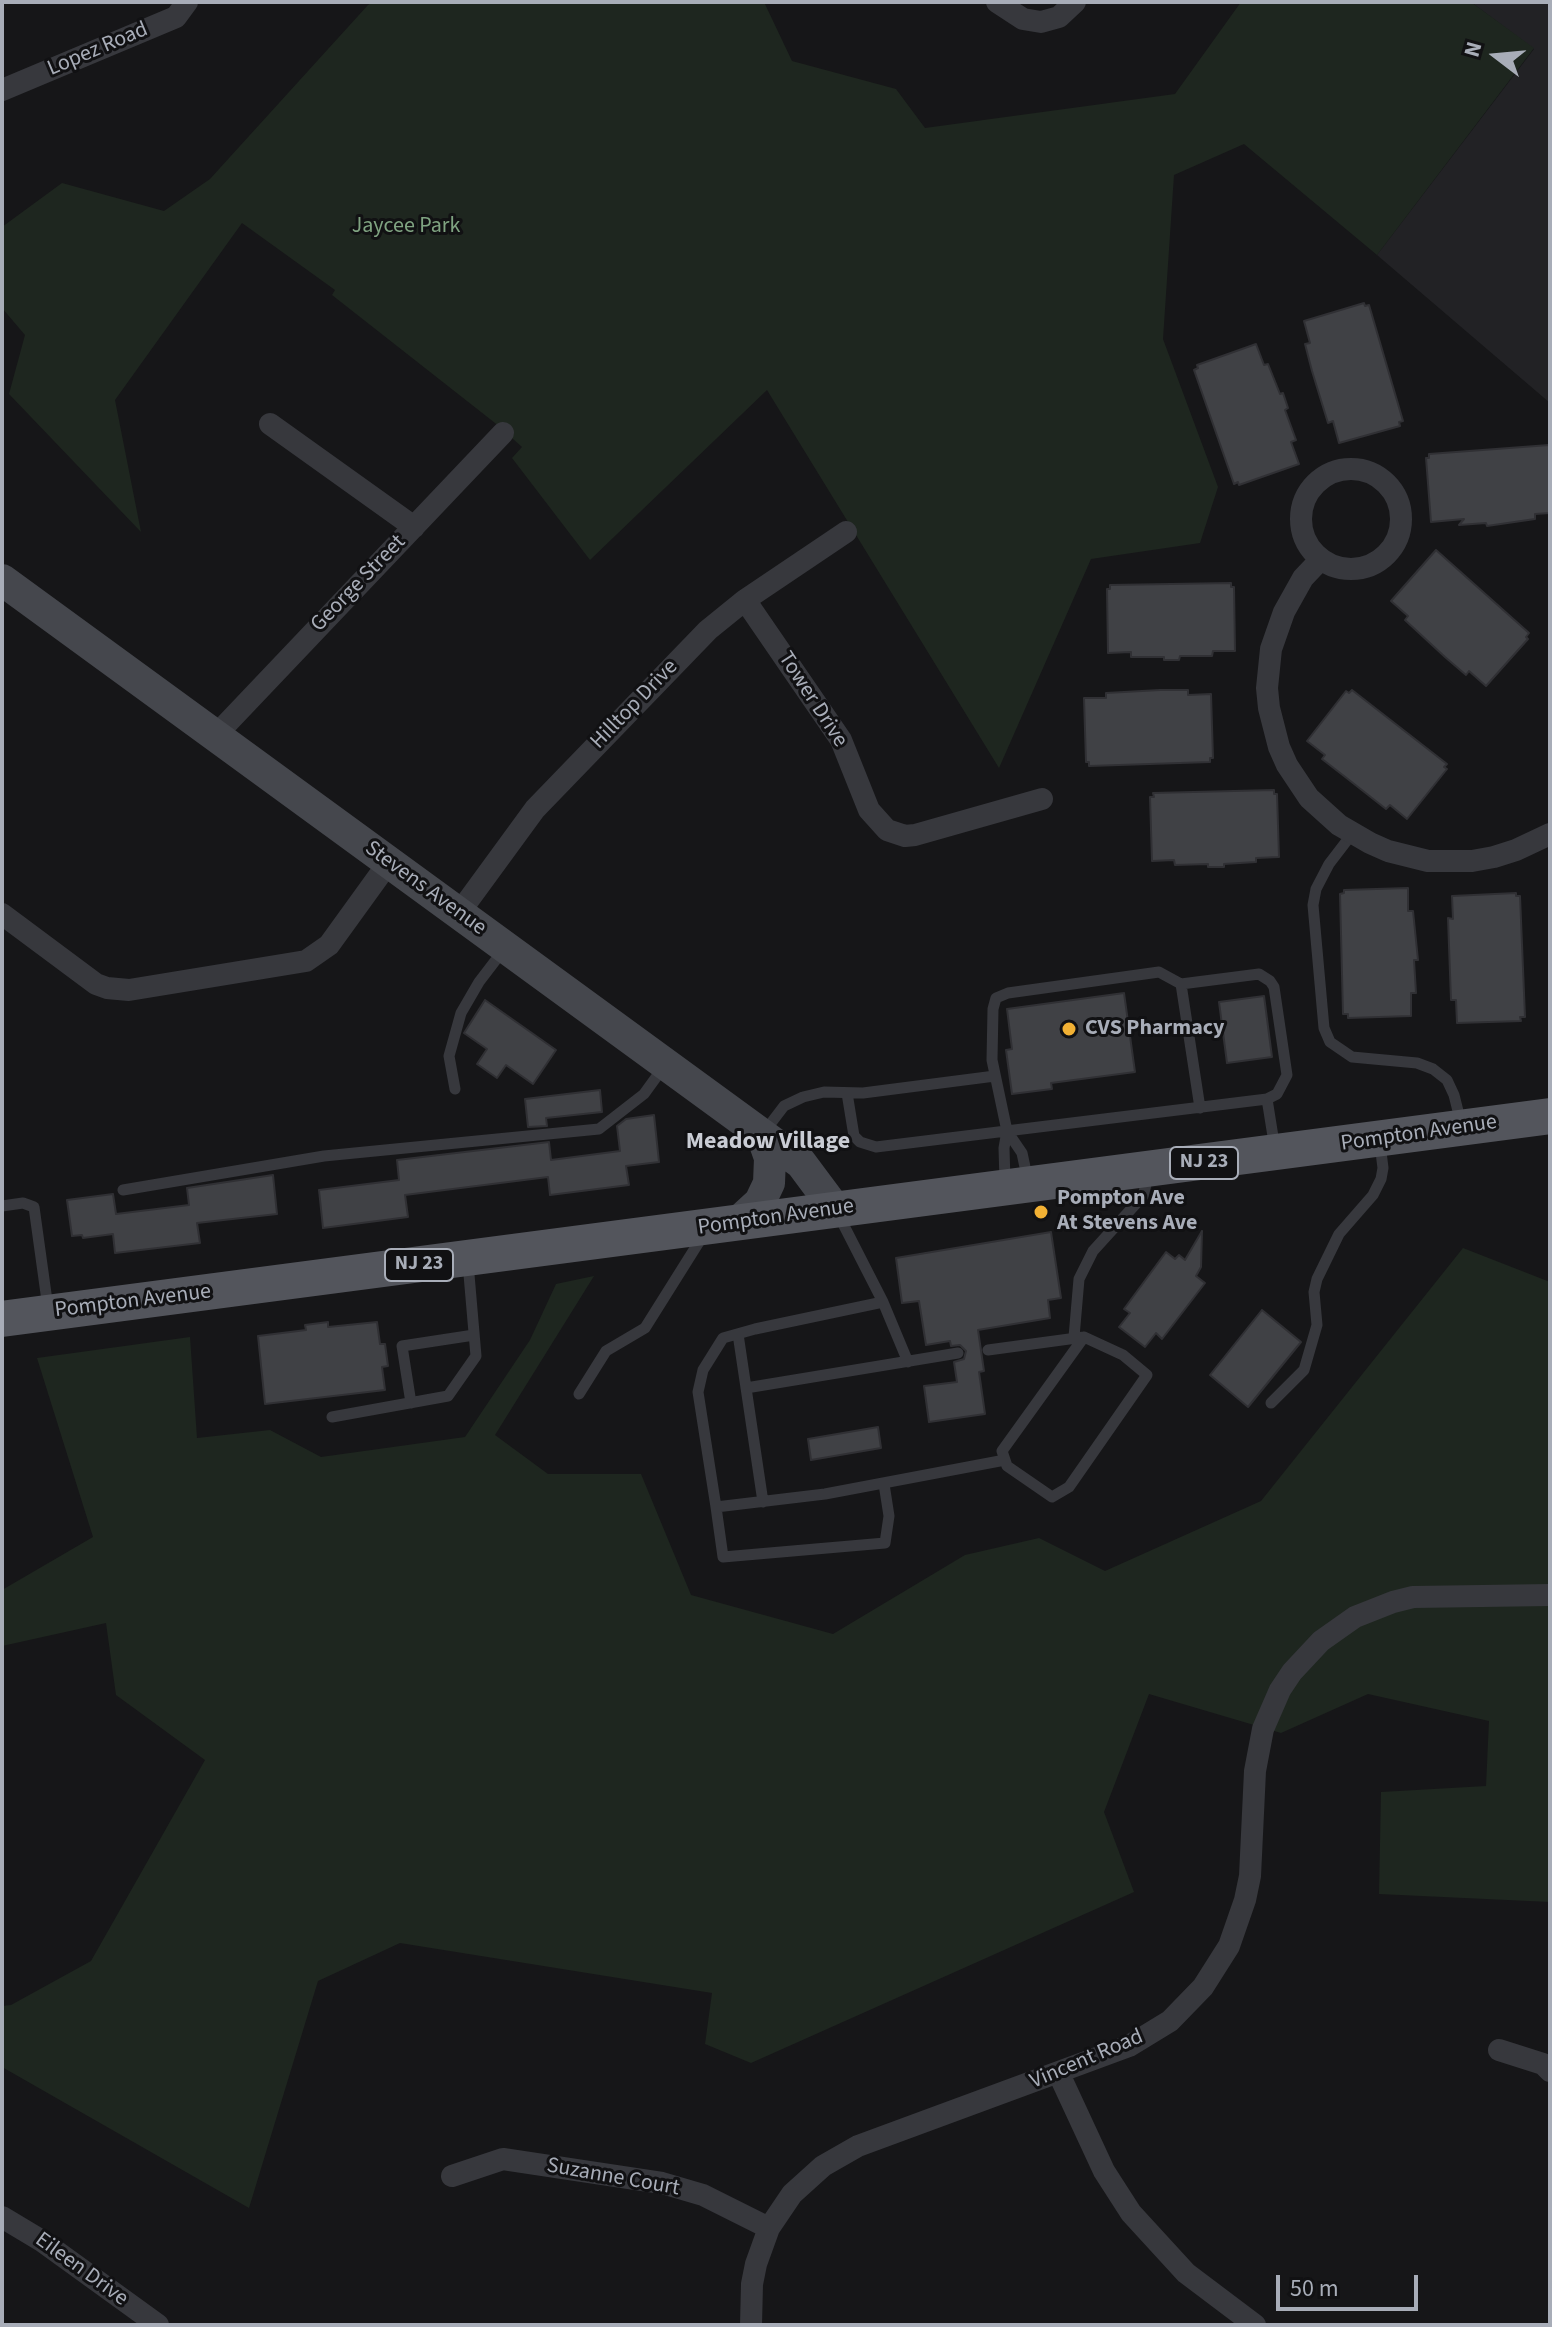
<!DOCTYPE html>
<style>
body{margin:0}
#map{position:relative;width:1552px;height:2327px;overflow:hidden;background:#161618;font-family:"Source Sans 3",sans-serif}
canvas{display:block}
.frame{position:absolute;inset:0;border:4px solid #a8adb8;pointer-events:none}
.north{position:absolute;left:1456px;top:16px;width:80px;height:80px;-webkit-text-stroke:6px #111113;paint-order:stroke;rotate:286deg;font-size:22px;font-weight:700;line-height:32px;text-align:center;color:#a8adb8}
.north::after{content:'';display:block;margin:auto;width:28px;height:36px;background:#a8adb8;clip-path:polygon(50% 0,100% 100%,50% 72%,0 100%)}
.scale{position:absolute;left:1276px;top:2275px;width:142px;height:36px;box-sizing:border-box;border:4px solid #a8adb8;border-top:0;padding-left:10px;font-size:24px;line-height:28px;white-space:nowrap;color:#a8adb8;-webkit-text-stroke:6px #111113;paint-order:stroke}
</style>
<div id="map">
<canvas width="1552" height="2327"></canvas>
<div class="frame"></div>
<div class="north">N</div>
<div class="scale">50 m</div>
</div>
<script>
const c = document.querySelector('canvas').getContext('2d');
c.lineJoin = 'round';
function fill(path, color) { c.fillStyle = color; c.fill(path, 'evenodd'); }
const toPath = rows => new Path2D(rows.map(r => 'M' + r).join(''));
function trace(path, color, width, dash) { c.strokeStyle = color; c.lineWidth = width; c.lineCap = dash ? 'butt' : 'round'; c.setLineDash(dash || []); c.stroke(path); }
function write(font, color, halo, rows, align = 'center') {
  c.font = font + ' "Source Sans 3",sans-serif'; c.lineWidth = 6; c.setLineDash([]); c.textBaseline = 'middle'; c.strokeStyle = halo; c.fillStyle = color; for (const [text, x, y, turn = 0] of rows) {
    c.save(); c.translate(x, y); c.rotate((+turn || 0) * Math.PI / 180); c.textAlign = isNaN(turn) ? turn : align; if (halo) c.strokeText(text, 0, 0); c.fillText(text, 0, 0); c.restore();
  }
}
fill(toPath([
 [1471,2,1550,2,1550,403,1377,255,1534,49]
]), '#222225');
fill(toPath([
 [373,2,764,2,792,61,896,89,925,128,1175,94,1241,2,1471,2,1534,48,1377,255,1244,144,1174,175,1163,339,1218,487,1200,543,1091,559,999,768,767,390,590,560,512,458,522,447,495,423,332,295,335,290,242,223,115,400,141,532,9,394,25,335,2,308,2,227,62,183,164,211,210,179,368,5],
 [1463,1248,1550,1282,1550,1902,1379,1894,1381,1792,1486,1786,1489,1721,1368,1694,1281,1733,1149,1694,1104,1812,1134,1892,751,2063,705,2044,712,1993,400,1943,318,1981,249,2208,2,2067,2,2006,11,2005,91,1961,205,1760,116,1695,106,1623,2,1646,2,1590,93,1537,37,1358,190,1337,197,1438,270,1430,321,1457,465,1437,530,1340,556,1284,594,1276,495,1435,548,1474,641,1474,691,1595,833,1634,965,1555,1039,1538,1105,1571,1261,1501]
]), '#1e261f');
const building = toPath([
 [1364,303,1365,306,1369,305,1403,421,1399,422,1400,426,1339,443,1333,421,1328,423,1312,371,1305,344,1310,343,1304,321,1364,303],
 [1256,344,1264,365,1268,364,1280,394,1283,393,1288,408,1285,410,1296,440,1291,442,1299,464,1239,485,1238,482,1234,484,1194,370,1198,368,1197,365,1256,344],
 [1549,445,1550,513,1535,514,1535,519,1487,526,1486,523,1459,525,1464,519,1431,522,1426,458,1429,458,1429,454,1549,445],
 [1436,550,1529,633,1526,637,1528,639,1486,686,1469,671,1466,675,1445,657,1405,620,1408,616,1391,601,1436,550],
 [1231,583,1231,587,1234,587,1235,651,1213,651,1212,656,1180,656,1179,660,1164,660,1164,657,1131,657,1131,652,1108,653,1107,589,1110,589,1110,585,1231,583],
 [1160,690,1188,690,1188,695,1211,694,1213,758,1210,758,1210,762,1089,766,1089,762,1086,762,1084,698,1106,698,1106,693,1160,690],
 [1352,690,1447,764,1444,767,1447,769,1407,819,1390,805,1386,809,1344,776,1322,759,1325,755,1307,741,1346,691,1349,693,1352,690],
 [1274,790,1274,794,1277,794,1279,857,1256,858,1256,862,1224,864,1224,867,1208,867,1208,864,1175,865,1174,860,1152,861,1150,797,1154,797,1153,793,1274,790],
 [1408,888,1408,911,1413,911,1418,960,1414,960,1416,993,1411,993,1411,1016,1348,1018,1348,1014,1343,1014,1340,894,1344,893,1344,890,1408,888],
 [1516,893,1516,896,1520,896,1525,1017,1520,1017,1521,1021,1457,1023,1456,1000,1451,1000,1449,946,1448,918,1453,919,1452,896,1516,893],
 [1124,993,1135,1072,1051,1083,1052,1089,1012,1094,1006,1050,1012,1049,1007,1009,1124,993],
 [1264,996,1272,1057,1227,1063,1219,1002,1264,996],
 [485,1000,556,1050,533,1084,506,1065,497,1078,477,1064,487,1049,464,1033,485,1000],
 [600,1090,602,1112,546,1118,547,1126,528,1127,525,1099,600,1090],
 [654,1115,659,1162,626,1166,629,1185,550,1195,548,1177,405,1195,408,1217,323,1228,319,1190,399,1180,397,1160,549,1142,551,1160,620,1151,617,1126,626,1119,654,1115],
 [273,1175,277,1214,197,1223,200,1243,115,1253,113,1234,83,1238,82,1235,72,1236,67,1200,113,1194,116,1214,189,1205,187,1188,273,1175],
 [1202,1231,1201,1267,1196,1276,1205,1283,1162,1339,1156,1333,1145,1347,1119,1327,1130,1313,1124,1309,1166,1252,1175,1259,1179,1255,1185,1260,1202,1231],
 [1051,1232,1061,1298,1048,1300,1050,1318,978,1330,984,1371,979,1372,985,1414,929,1422,924,1386,957,1382,954,1362,964,1359,966,1351,960,1345,951,1346,950,1341,926,1345,919,1301,902,1303,896,1258,1051,1232],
 [1262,1310,1301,1342,1248,1407,1210,1375,1262,1310],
 [328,1322,328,1327,377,1322,380,1344,385,1344,388,1366,382,1367,385,1390,265,1404,258,1336,306,1330,305,1325,328,1322],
 [878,1427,881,1448,811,1460,808,1439,878,1427]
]);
fill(building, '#404145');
trace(building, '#303034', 2);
trace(toPath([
 [1352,834,1329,864,1316,889,1313,905,1324,1028,1330,1042,1352,1057,1417,1063,1433,1069,1447,1080,1454,1095,1461,1123],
 [1181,984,1200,1108],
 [455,1089,449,1056,461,1013,479,982,505,948],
 [847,1093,854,1136,860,1142,876,1147,1267,1099,1277,1094,1287,1075,1274,987,1270,981,1259,974,1181,984,1159,972,1008,993,996,998,993,1009,992,1060,1007,1131],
 [1267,1099,1275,1149],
 [765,1131,784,1106,803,1097,824,1092,863,1093,995,1076],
 [1005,1181,1004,1148,1007,1131,1022,1153,1028,1181],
 [123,1190,324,1156,599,1129,644,1094,665,1065],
 [2,1206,23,1203,34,1207,48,1308],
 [838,1214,883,1302,908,1362],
 [883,1302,755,1329,723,1338,703,1370,698,1392,716,1507,825,1494,1005,1460],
 [738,1334,763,1502],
 [1074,1337,1079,1279,1093,1251,1143,1196,1149,1173],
 [988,1350,1084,1337,1123,1355,1147,1375,1069,1487,1052,1497,1007,1466,1002,1451,1084,1337],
 [746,1388,958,1353],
 [579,1394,606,1351,645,1328,704,1234],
 [411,1403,402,1346,474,1335],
 [1271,1403,1304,1370,1317,1325,1314,1292,1317,1279,1339,1234,1373,1195,1381,1179,1383,1168,1380,1144],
 [332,1417,448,1396,476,1356,468,1263],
 [716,1507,723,1557,885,1543,889,1516,884,1484]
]), '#37383d', 11);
trace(toPath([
 [997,2,1023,19,1041,22,1059,17,1075,2],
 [2,90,176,17,187,2],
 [270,424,414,527],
 '1301 519a50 50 0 1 1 100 0a50 50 0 1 1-100 0Z',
 [1321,559,1303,578,1284,612,1271,649,1267,688,1269,708,1279,747,1287,765,1309,798,1339,825,1370,843,1388,851,1428,861,1472,861,1494,857,1516,850,1550,834],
 [745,600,841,740,869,810,887,830,905,836,915,835,1042,799],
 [215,736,503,433],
 [459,913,535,809,708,630,745,600,846,532],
 [2,914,96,984,107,988,129,990,306,961,329,945,389,862],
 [1499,2050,1543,2064,1550,2071],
 [1059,2074,1104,2171,1131,2213,1186,2273,1255,2325],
 [452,2176,503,2159,662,2183,703,2195,769,2228],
 [2,2217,42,2241,158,2325],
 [751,2325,752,2284,756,2264,769,2228,792,2194,823,2166,858,2146,1129,2046,1170,2021,1203,1987,1229,1946,1245,1900,1250,1876,1255,1771,1263,1729,1280,1690,1292,1672,1321,1641,1355,1617,1393,1602,1413,1597,1550,1595]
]), '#37383d', 22);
trace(toPath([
 [2,580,801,1163,836,1210],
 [736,1224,760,1202,769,1183,770,1158,762,1135]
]), '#45474d', 32);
trace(toPath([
 [2,1319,1550,1116]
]), '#53555c', 36);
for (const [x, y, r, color] of [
 [1069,1029,8,"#f2b134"],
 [1041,1212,8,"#f2b134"]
]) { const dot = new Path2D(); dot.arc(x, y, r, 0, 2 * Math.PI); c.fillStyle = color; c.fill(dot); trace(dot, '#111113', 3); }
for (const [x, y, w] of [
 [1204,1163,68],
 [419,1265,68]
]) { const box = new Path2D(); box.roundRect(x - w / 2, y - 16, w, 32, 6); c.fillStyle = '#111113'; c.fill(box); trace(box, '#a8adb8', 2); }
write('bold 20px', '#a8adb8', null, [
 ["NJ 23",1204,1163],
 ["NJ 23",419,1265]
]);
write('22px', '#a8adb8', '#111113', [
 ["Lopez Road",98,50,-23],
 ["George Street",359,584,-46],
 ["Tower Drive",812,700,57],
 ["Hilltop Drive",635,705,-46],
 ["Stevens Avenue",425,889,36],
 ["Pompton Avenue",1419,1134,-8],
 ["Pompton Avenue",776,1218,-8],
 ["Pompton Avenue",133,1302,-7],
 ["Vincent Road",1087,2060,-23],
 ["Suzanne Court",613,2178,10],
 ["Eileen Drive",81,2270,36]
]);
write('22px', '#7fa381', '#111113', [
 ["Jaycee Park",406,227]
]);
write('bold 22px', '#a8adb8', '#111113', [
 ["CVS Pharmacy",1085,1029],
 ["Pompton Ave",1057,1199],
 ["At Stevens Ave",1057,1224]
], 'left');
write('bold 24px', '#c9ccd4', '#111113', [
 ["Meadow Village",768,1143]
]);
</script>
